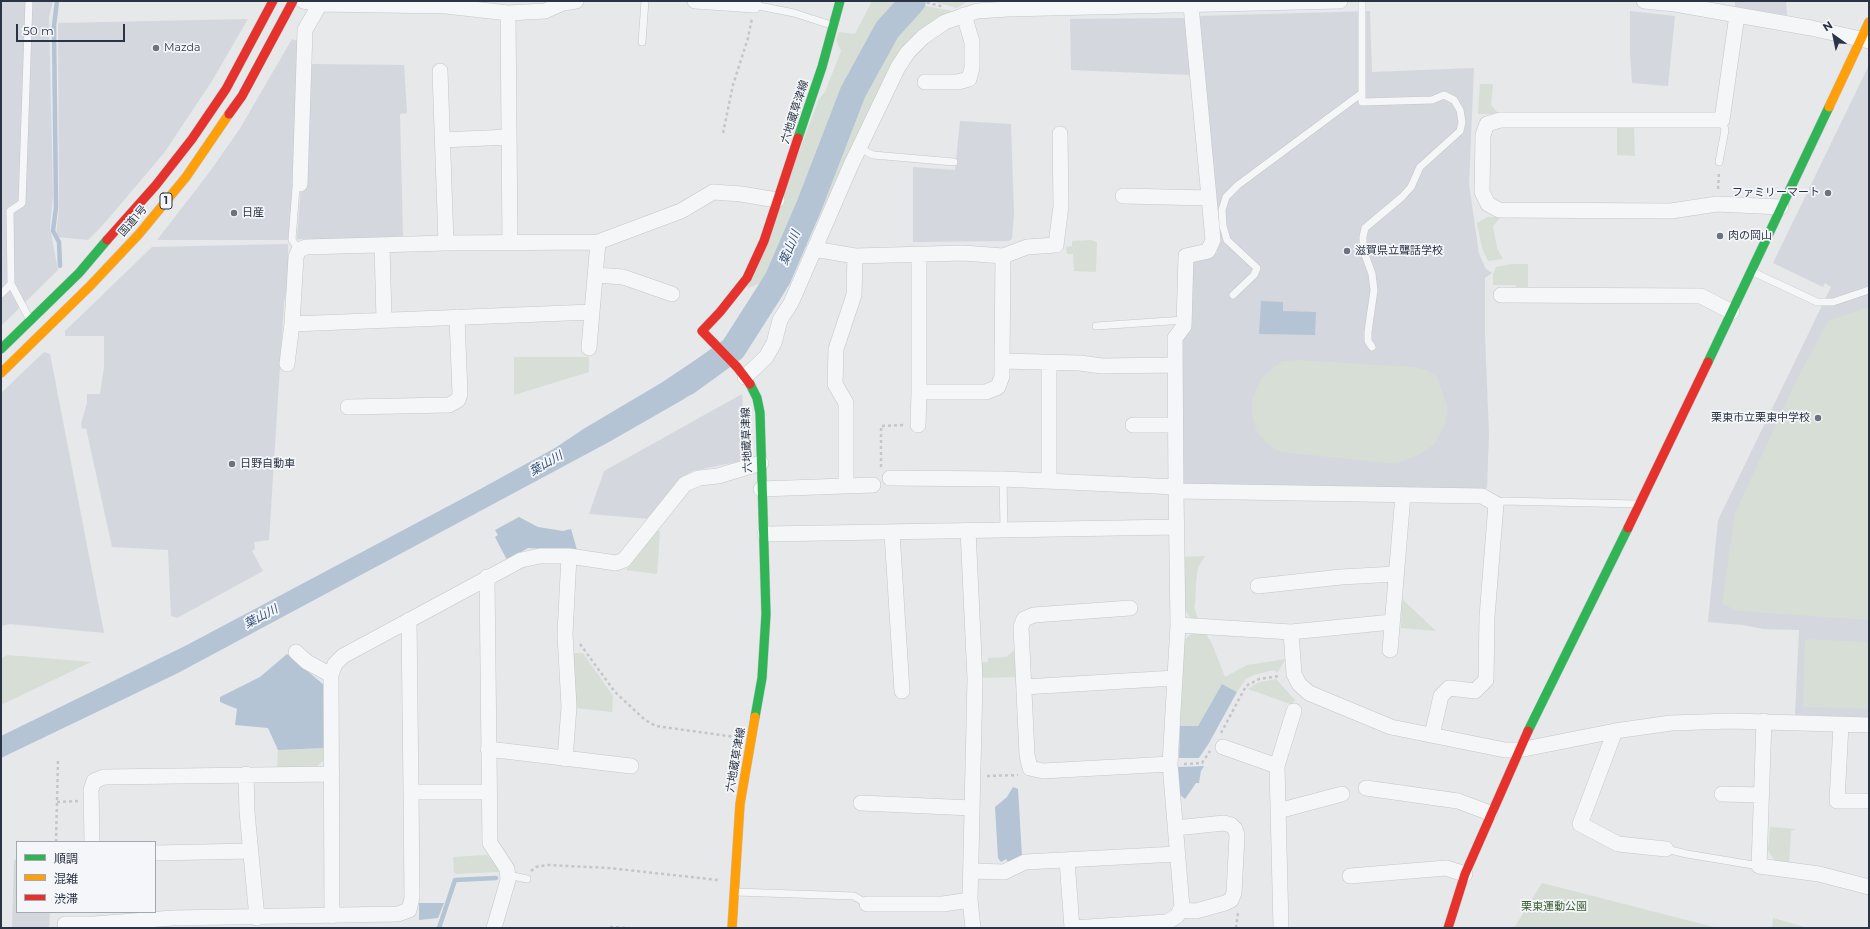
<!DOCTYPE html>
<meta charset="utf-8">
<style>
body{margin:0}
#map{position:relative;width:1870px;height:929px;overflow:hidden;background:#e6e8ea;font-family:Montserrat,"Noto Sans JP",sans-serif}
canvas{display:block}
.frame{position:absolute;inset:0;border:2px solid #2b3445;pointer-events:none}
.legend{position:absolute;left:16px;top:841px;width:140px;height:72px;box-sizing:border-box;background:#f4f6f9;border:1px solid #a4a8b1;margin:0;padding:5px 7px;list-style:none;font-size:12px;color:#2b3445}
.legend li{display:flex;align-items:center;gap:8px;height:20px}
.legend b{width:20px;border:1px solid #a4a8b1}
.north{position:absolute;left:1814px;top:16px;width:40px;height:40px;-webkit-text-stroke:3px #f4f6f9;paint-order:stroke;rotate:327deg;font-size:11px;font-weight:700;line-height:16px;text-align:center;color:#2b3445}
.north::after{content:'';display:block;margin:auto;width:14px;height:18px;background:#2b3445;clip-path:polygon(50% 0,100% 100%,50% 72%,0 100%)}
.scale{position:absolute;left:16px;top:24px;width:109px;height:18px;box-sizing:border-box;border:2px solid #2b3445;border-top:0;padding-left:5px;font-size:12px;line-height:14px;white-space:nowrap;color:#2b3445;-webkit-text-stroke:3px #f4f6f9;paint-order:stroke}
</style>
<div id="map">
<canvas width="1870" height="929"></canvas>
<div class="frame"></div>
<ul class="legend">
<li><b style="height:5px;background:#30b455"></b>順調</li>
<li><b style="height:5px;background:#ff9f0a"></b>混雑</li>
<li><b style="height:5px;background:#e5322d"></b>渋滞</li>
</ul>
<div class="north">N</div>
<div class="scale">50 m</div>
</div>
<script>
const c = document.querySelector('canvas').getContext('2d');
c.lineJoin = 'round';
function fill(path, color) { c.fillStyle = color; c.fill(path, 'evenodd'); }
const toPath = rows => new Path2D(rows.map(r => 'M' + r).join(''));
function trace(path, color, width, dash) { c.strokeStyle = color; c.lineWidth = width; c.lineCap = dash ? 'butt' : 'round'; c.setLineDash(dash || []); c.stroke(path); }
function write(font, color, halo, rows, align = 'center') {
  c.font = font + ' Montserrat,"Noto Sans JP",sans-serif'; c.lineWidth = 3.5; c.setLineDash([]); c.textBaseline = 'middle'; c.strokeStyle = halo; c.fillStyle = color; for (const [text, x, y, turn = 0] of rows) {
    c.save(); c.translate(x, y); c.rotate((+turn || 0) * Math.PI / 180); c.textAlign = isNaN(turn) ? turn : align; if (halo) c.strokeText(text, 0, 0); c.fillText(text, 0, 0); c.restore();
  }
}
fill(toPath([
 [1,1,53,1,49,17,53,195,50,228,58,270,1,326],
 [1735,1,1786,1,1787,15,1735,7],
 [1370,11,1372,72,1474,68,1469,184,1479,254,1486,269,1492,273,1485,278,1485,336,1489,434,1487,487,1484,490,1183,485,1181,340,1190,265,1194,259,1217,253,1197,16],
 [1630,11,1675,16,1668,86,1632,83,1630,55],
 [1186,18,1190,75,1071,70,1070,19],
 [248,19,212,81,164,153,103,225,88,240,56,237,59,207,58,23],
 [292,39,300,42,294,185,288,240,157,240,208,174,239,130],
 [312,64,404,65,407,113,400,114,403,236,345,240,297,239,310,65],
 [1869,65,1869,717,1795,715,1799,630,1763,629,1743,625,1708,622,1718,520,1831,287,1825,283,1823,287,1773,263],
 [960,121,1011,124,1014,213,1012,239,1009,241,913,242,913,167,955,170],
 [288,244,288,281,284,303,269,540,254,542,255,549,252,551,263,571,177,618,171,616,168,550,112,547,86,428,82,429,81,424,87,403,87,394,100,394,104,367,104,336,65,336,65,331,152,247],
 [44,352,50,354,104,633,10,624,1,626,1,393],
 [742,394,745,446,741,461,693,471,684,476,676,483,650,519,589,514,604,471],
 [17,859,17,912,50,912,49,928,12,928,14,860]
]), '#d4d7dd');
fill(toPath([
 [872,1,901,1,853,67,806,178,793,216,771,271,762,282,747,289,819,99,825,92,841,51,836,40,839,32,855,34],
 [931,1,968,1,957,8],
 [916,4,952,11,935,20,919,31,908,40,891,64,787,285,781,283,870,71,884,42],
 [1480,84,1493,84,1491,105,1499,114,1478,114],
 [1617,127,1634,127,1635,156,1617,155],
 [1488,217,1501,217,1493,226,1497,248,1503,259,1488,261,1482,248,1477,223],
 [1091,240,1097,242,1096,272,1074,271,1073,254,1067,254,1066,247,1072,246,1072,241],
 [1512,264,1528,264,1528,288,1516,288,1516,285,1493,285,1493,274,1496,267],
 [1865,308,1869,309,1869,620,1738,611,1722,604,1735,513,1798,377,1828,321],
 [514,357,589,357,589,372,514,395],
 [1298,360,1412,367,1427,370,1437,377,1444,397,1448,409,1445,425,1434,445,1418,455,1396,464,1281,452,1268,445,1257,432,1252,415,1252,400,1261,379,1269,371,1282,361],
 [657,531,660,531,657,574,626,570],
 [1205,556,1198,568,1196,582,1195,605,1194,607,1198,619,1192,619,1184,610,1184,557],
 [1402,599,1436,631,1401,628],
 [1192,633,1206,634,1212,644,1225,677,1247,665,1286,659,1277,673,1274,670,1254,675,1246,679,1237,692,1222,684,1198,726,1180,726,1183,641],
 [1805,639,1869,642,1869,709,1803,707],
 [1014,650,1016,677,981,678,981,663,988,662,988,658,1007,657],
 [573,653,583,653,613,696,612,712,576,708],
 [8,655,91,662,1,705,1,658],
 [1276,679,1295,700,1293,705,1248,689,1259,682],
 [325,748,324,760,316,767,277,768,278,750],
 [1770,827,1796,829,1791,831,1789,864,1775,861,1768,850],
 [487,855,496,865,499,872,456,874,454,872,453,857],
 [1542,883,1718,928,1514,928],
 [1773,918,1808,928,1772,928]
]), '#d6ded6');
fill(toPath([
 [1261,301,1283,302,1283,311,1316,312,1315,335,1259,334],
 [703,355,713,359,724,369,713,379,684,399,609,442,178,673,1,758,1,736,187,645,473,493,555,448,585,428,661,383],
 [519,517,538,527,563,531,571,529,577,550,528,548,507,560,495,537,498,535,495,530],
 [287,654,324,685,325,748,278,750,268,728,235,725,237,709,220,702,220,697,260,677],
 [1222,684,1237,692,1209,743,1199,758,1179,758,1180,726,1198,726],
 [1204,766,1201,771,1199,783,1196,783,1185,799,1180,795,1178,767],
 [1013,787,1018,789,1022,856,1009,863,1006,859,1001,862,998,858,995,807,1007,797],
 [419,903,444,903,438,918,419,920]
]), '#b4c4d5');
trace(toPath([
 [57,1,54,26,56,207,53,231,59,242,60,266],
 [439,928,455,880,496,878]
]), '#b4c4d5', 4.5);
trace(toPath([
 [686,383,733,349,770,291,778,278,809,206,853,92,887,30,913,1]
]), '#b4c4d5', 26);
const lane = toPath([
 [1362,1,1362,102,1432,100,1444,95,1454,100,1460,110,1462,122,1460,131,1420,167,1411,187,1402,197,1365,228,1363,237,1363,249,1372,274,1374,290,1368,332,1368,341,1372,347],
 [754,5,794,13,831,25],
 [642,42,645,1],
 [859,148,873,155,954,162],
 [1719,162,1725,130,1722,120],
 [299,250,292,240,296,187,300,184],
 [1753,272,1817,302,1833,302,1869,290],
 [1,294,11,284],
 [1233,295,1254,275,1257,268,1227,240,1223,226,1222,210,1226,197,1238,185,1362,93],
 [29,318,11,284,10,211,22,203,29,1],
 [1096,326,1184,320],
 [1003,479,1004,529],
 [1496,504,1503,501,1637,504],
 [1666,849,1687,854,1759,866],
 [508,875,527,879],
 [736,892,854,896,867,904]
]);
const street = toPath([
 [303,1,320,4,446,6,508,13,545,11,563,3,576,1],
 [695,1,754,5],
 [1644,1,1675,4,1811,28,1869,41],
 [1191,6,1213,240,1208,251,1186,256,1184,326,1175,338,1176,491,1482,496,1496,504,1487,617,1486,680,1475,691,1449,688,1441,696,1432,735],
 [508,13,510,243],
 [1737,15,1722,120,1500,120,1487,124,1483,135,1482,192,1488,204,1499,210,1671,211,1717,204,1781,207],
 [440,71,446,243],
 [925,82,958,82,969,79,972,68,972,42,964,15],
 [442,140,509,137],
 [300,184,305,30,320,4],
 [1123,196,1208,198],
 [598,242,592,312,292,324,296,257,299,250,306,247,446,243,598,242,681,211,713,192,741,194,777,200],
 [382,245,384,320],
 [814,249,855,256,963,253,1003,256,1027,247,1056,245,1061,206,1060,134],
 [919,254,919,392,986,392,998,387,1002,376,1002,361,1003,256],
 [596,275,623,277,672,294],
 [1501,295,1701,296,1732,312],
 [589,348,592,312],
 [1002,361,1080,363,1102,366,1174,365],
 [1049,363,1049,481],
 [287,364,292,324],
 [745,377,766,357,774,343,780,320,791,303,851,165,898,67,908,52,923,37,945,22,977,11,1008,9,1340,1],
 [348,407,449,405,458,400,460,394,457,317],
 [918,425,919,392],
 [1133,425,1175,425],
 [890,478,1003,479,1176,487],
 [846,479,846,403,835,384,836,349,854,295,855,256],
 [761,489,873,485],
 [968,530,975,679,970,900,973,928],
 [892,533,902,691],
 [765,534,1177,527],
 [487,577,490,843,507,869,508,880,494,928],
 [1258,586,1341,577,1396,574],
 [1130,608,1034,615,1024,619,1021,627,1027,755,1030,768,1043,771,1170,764],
 [1178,625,1291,632,1392,622],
 [1291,632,1294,674,1299,684,1309,693,1391,727,1505,750,1519,750,1615,731,1671,723,1731,721,1869,725],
 [1390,650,1403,495],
 [296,652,307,662,331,675],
 [1024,687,1175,678],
 [1764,721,1759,866,1819,874,1869,887],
 [1841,724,1837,801,1869,801],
 [1615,731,1580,824,1618,844,1666,849],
 [1223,747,1277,766],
 [488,749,631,766],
 [565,759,569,707,565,634,569,556],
 [246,774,247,812,257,918],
 [1366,788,1458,801,1490,813],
 [411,792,489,792],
 [1722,794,1761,795],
 [861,803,972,808],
 [1278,811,1342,794],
 [1175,828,1224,823,1231,825,1235,829,1237,835,1234,893,1231,900,1225,903,1196,911,1180,910],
 [92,842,91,790,94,781,104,777,332,774],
 [155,853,250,851],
 [1067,860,1072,928],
 [971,871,1004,872,1025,862,1177,854],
 [1350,876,1446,868,1465,874],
 [867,904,943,904,970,900],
 [332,916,331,675,335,664,343,656,521,560,540,556,569,556,616,563,624,560,685,484,699,478,718,476,761,463],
 [65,924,94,924,173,918,398,914,409,910,412,898,411,792,409,620],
 [1072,928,1167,922,1177,916,1182,907,1170,764,1178,625,1176,491],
 [1281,928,1277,766,1294,711]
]);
const fast = toPath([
 [798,138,822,67,840,1],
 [1,349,79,273,107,240],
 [1708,362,1829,107],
 [750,384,757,398,760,413,766,614,762,678,755,717],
 [1528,731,1628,528]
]);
const slow = toPath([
 [1829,107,1869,22],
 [1,373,90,286,139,234,186,177,229,114],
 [732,928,740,804,755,717]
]);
const jam = toPath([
 [229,114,242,96,293,1],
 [107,240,156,185,192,139,226,89,273,1],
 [750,384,737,367,702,331,720,312,747,278,764,241,798,138],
 [1628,528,1708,362],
 [1448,928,1465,874,1528,731]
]);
trace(lane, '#c4c6c8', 8);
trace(street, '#c4c6c8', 16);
trace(fast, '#c4c6c8', 10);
trace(slow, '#c4c6c8', 10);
trace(jam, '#c4c6c8', 10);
trace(toPath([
 [921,1,944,7],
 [723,133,733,85,748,38,752,18],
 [1718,189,1719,173],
 [881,467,881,426,904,425],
 [580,644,615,692,645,720,656,726,735,737],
 [1221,733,1246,686,1259,679,1280,676],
 [1184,764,1202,763,1210,751],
 [987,776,1018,775],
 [57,802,78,801],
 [56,842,58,760],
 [531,871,536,867,548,865,609,868,718,880],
 [610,927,629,928],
 [1236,928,1238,913]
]), '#c5c6ca', 2.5, [3, 3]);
trace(lane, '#f5f6f7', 7);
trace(street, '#f5f6f7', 15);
trace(fast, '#30b455', 9);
trace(slow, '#ff9f0a', 9);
trace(jam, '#e5322d', 9);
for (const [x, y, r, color] of [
 [156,48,4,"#6c737f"],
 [1828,193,4,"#6c737f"],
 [234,213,4,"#6c737f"],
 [1720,236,4,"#6c737f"],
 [1347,251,4,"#6c737f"],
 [1818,418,4,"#6c737f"],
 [232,464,4,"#6c737f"]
]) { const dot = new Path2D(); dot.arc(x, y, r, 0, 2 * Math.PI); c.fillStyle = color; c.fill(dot); trace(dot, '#f4f6f9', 1.5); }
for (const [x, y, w] of [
 [166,201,12]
]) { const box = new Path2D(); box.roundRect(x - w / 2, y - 8, w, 16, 3); c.fillStyle = '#f4f6f9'; c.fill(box); trace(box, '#2b3445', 1); }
write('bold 10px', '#2b3445', null, [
 ["1",166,201]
]);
write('11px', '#2b3445', '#f4f6f9', [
 ["Mazda",164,48],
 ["ファミリーマート",1820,193,"right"],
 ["日産",242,213],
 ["肉の岡山",1728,236],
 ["滋賀県立聾話学校",1355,251],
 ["栗東市立栗東中学校",1810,418,"right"],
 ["日野自動車",240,464]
], 'left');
write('11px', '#2b3445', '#f4f6f9', [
 ["六地蔵草津線",795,112,-72],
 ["国道1号",133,221,-49],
 ["六地蔵草津線",747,440,-92],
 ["六地蔵草津線",736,760,-80]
]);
write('11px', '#3f6138', '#f4f6f9', [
 ["栗東運動公園",1554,907]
]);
write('italic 12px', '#34527a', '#f4f6f9', [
 ["葉山川",790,248,-68],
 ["葉山川",546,464,-30],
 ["葉山川",261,617,-28]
]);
</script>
